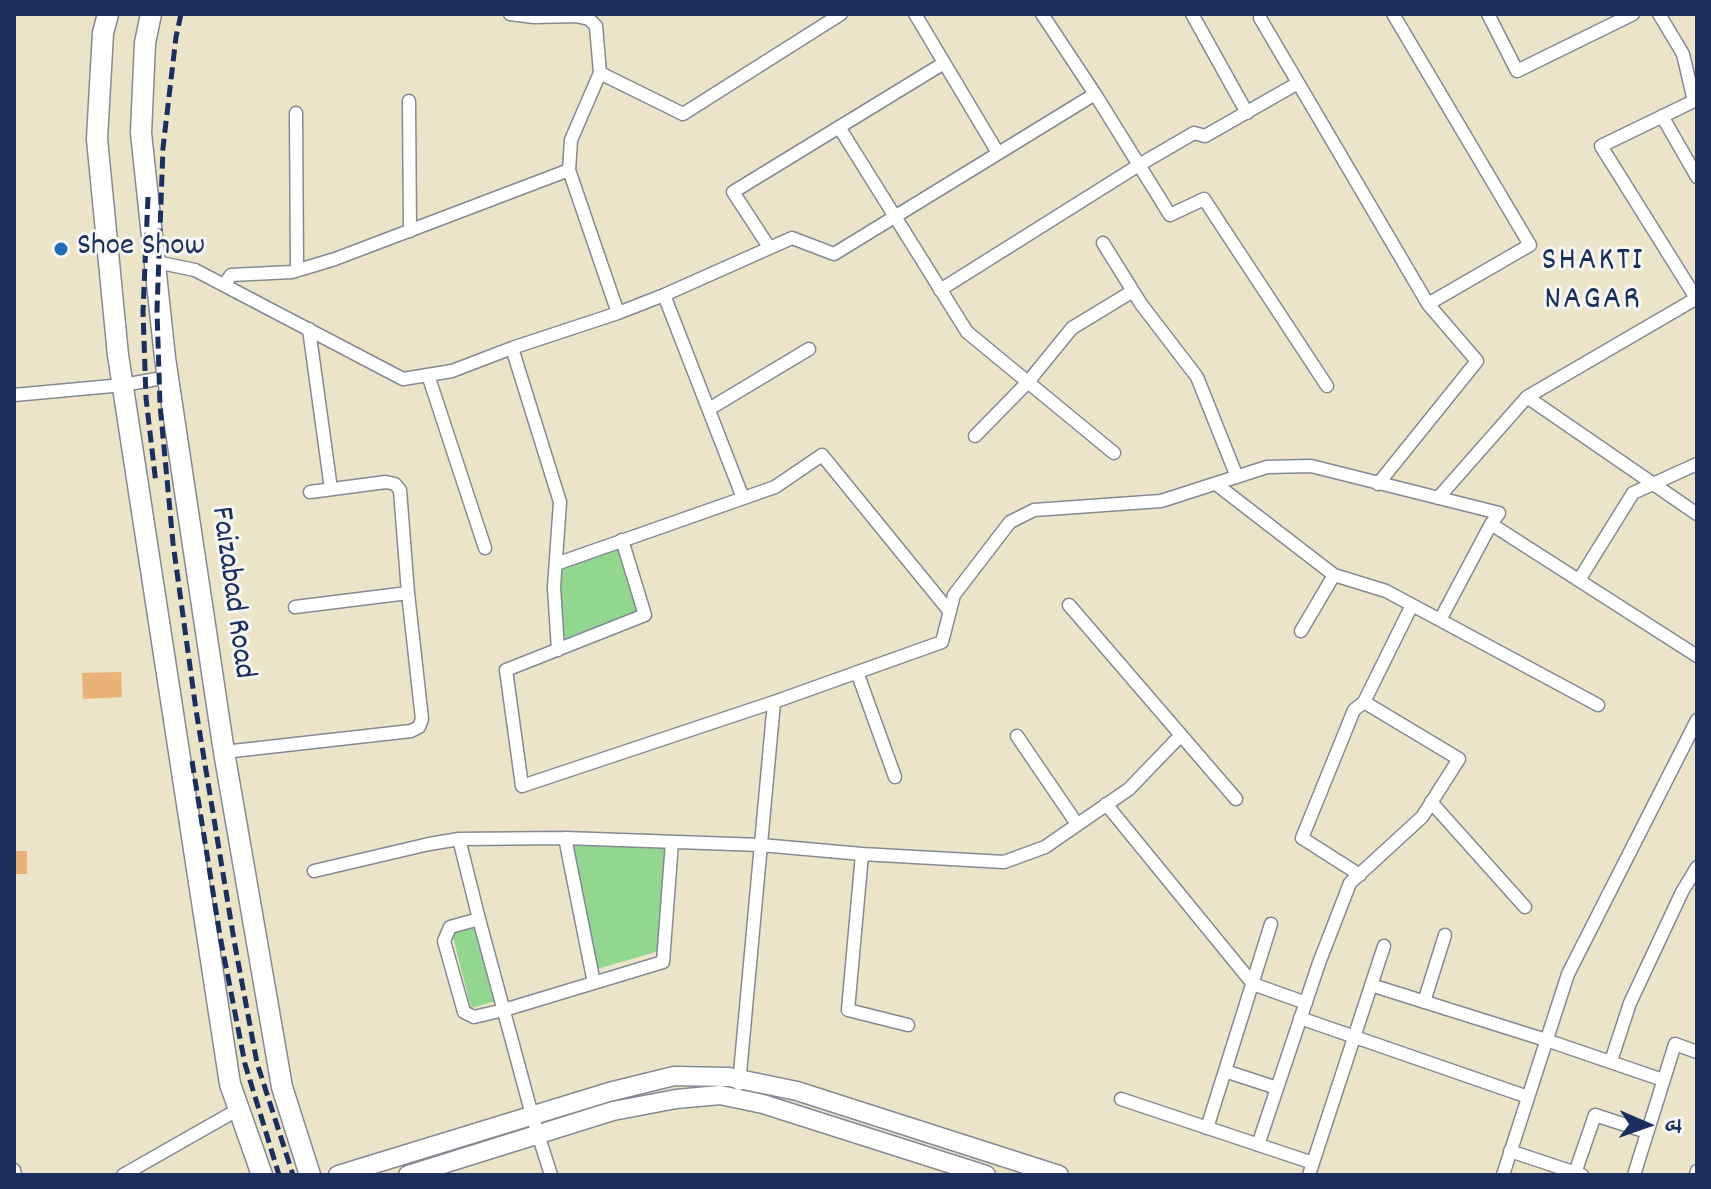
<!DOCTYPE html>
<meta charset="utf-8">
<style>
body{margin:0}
#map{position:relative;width:1711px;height:1189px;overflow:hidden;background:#ece4c8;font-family:Dekko,"Playpen Sans Deva",sans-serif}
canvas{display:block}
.frame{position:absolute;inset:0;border:16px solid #1b2f5e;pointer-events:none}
.north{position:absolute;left:1607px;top:1085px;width:80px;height:80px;-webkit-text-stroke:6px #f6f6f2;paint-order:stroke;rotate:92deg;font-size:22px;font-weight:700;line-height:32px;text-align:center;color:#1b2f5e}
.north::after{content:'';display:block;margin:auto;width:28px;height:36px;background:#1b2f5e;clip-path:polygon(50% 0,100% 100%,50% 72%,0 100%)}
</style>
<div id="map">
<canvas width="1711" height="1189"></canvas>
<div class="frame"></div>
<div class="north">उ</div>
</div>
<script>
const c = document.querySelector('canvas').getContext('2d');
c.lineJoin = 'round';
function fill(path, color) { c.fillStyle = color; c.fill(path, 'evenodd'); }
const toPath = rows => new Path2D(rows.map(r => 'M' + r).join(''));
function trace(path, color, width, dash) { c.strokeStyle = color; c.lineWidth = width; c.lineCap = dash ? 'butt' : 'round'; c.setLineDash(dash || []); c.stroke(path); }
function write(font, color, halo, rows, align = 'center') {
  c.font = font + ' Dekko,sans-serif'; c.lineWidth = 6; c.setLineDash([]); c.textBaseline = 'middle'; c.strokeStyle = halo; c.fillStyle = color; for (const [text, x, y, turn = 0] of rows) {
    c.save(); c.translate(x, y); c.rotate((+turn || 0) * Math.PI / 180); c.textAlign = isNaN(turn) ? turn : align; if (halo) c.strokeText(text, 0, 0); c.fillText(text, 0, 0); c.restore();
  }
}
fill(toPath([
 [619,546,641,612,562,641,560,568],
 [572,845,667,847,659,951,597,969],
 [477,926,496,1001,471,1008,452,933]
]), '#92d68f');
fill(toPath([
 [121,672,122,697,83,699,82,673],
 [14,851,27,851,27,874,14,874]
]), '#e8b279');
const street = toPath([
 [510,14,534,17,576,16,589,19,596,26,600,73,571,140,569,170,618,313],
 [915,14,998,153],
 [1042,14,1095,94,1170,215,1204,199,1327,386],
 [1192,14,1247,113],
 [1393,14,1530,245,1428,304],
 [1488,14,1517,71,1633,14],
 [1659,14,1683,54,1694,101,1601,146,1696,298],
 [1260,18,1428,304,1477,361,1378,484],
 [600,73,683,114,841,14],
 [409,101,410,231],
 [296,113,297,270],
 [1662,116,1697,177],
 [839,127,967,332,1114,453],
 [1103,243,1141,304,1197,377,1237,477],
 [769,247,733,192,944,63],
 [156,262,195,270,403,379,452,371,512,348,618,313,664,295,792,238,834,254,1095,94],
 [224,285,231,275,292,272,335,259,569,170],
 [940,290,1139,165,1194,133,1205,136,1298,83],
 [664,295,743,498],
 [309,329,331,489],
 [512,348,560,502,554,587,558,650],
 [428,375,485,548],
 [14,395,123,385,168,377],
 [1527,397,1697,514],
 [709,409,809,349],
 [975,436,1028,382,1072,328,1133,291],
 [1216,484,1334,575,1386,591,1598,705],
 [1438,498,1527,397,1697,298],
 [622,540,645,615,506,670,522,786,774,702,942,642,954,595,1010,522,1034,510,1161,501,1267,467,1311,466,1499,513,1491,524,1697,656],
 [556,564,775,487,822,455,950,612],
 [1579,580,1633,493,1697,464],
 [1069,605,1236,799],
 [295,607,408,593],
 [1440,620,1491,524],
 [1301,631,1334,575],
 [857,672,895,777],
 [1017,736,1077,824],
 [224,752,411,731,419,727,422,719,408,593,400,490,395,484,386,482,310,492],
 [1431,802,1525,907],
 [1106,804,1253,984,1306,1003],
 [565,838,594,983],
 [459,839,479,919,532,1115,551,1175],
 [862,854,848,1010,908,1025],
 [314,871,429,844,459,839,565,838,761,845,862,854,1004,862,1045,847,1129,789,1181,735],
 [1360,875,1302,838,1354,710,1364,702],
 [479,919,450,927,444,941,464,1012,474,1017,504,1010,663,962,672,842],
 [1371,985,1546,1040,1663,1080],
 [1424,1002,1445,935],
 [1300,1018,1528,1097],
 [1611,1061,1630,1003,1682,892,1697,867],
 [1225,1071,1277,1088],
 [739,1084,774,702],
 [1121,1099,1313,1163],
 [1207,1128,1271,924],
 [1258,1145,1319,963,1350,883,1422,817,1459,759,1364,702,1412,605],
 [1510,1151,1582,1175],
 [14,1170,15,1175],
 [1575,1173,1595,1115,1647,1132],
 [123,1175,239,1109],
 [1309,1175,1384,946],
 [1503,1175,1568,974,1697,720],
 [1634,1175,1675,1044,1697,1052],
 [1696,1175,1697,1171]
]);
const secondary = toPath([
 [338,1175,609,1092,674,1076,729,1077,797,1091,1059,1175],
 [408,1175,613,1111,676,1099,720,1095,763,1104,986,1175]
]);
const primary = toPath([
 [108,14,103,33,97,139,118,355,230,1084,262,1175],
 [151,14,145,43,141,133,165,358,224,752,282,1087,310,1175]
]);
trace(street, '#848a93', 15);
trace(secondary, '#848a93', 21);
trace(primary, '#848a93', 23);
trace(street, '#fff', 12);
trace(secondary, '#fff', 18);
trace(primary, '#fff', 20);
trace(toPath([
 [181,14,176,37,163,148,157,310,160,405,173,543,196,710,234,940,257,1063,293,1175],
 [148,197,143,311,146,398,156,484],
 [192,761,220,936,245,1064,279,1175]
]), '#1b2f5e', 5, [12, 6]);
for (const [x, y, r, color] of [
 [61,249,8,"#1f6fb2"]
]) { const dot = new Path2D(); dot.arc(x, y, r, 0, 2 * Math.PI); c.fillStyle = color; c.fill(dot); trace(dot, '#f6f6f2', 3); }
write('32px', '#1b2f5e', '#f6f6f2', [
 ["Shoe Show",77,249]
], 'left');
write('32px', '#1b2f5e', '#f6f6f2', [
 ["Faizabad Road",230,593,82]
]);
c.letterSpacing = '2px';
write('34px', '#1b2f5e', '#f6f6f2', [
 ["SHAKTI",1593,263],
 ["NAGAR",1593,302]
]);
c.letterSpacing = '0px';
</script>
